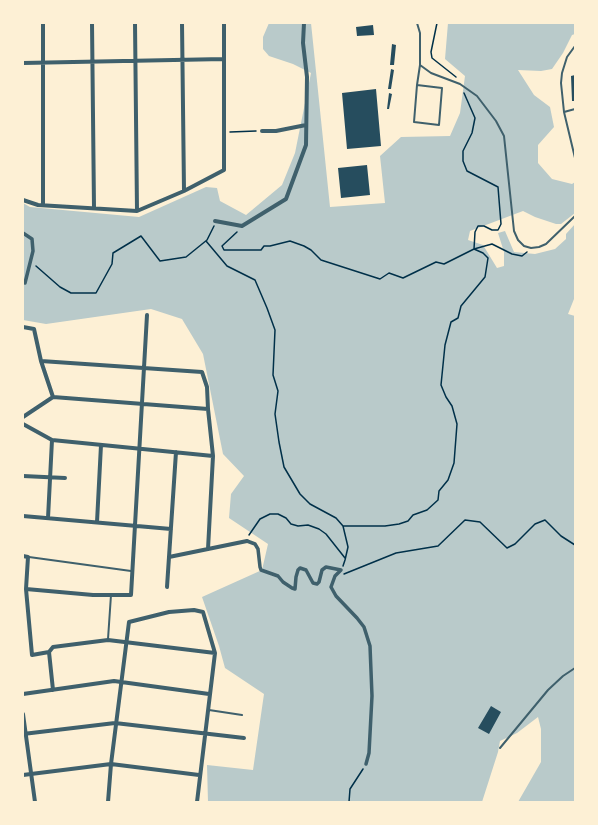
<!DOCTYPE html>
<style>
body{margin:0}
#map{position:relative;width:598px;height:825px;overflow:hidden;background:#fdf0d5;font-family:"IBM Plex Sans",sans-serif}
canvas{display:block}
.frame{position:absolute;inset:0;border:24px solid #fdf0d5;pointer-events:none}
</style>
<div id="map">
<canvas width="598" height="825"></canvas>
<div class="frame"></div>
</div>
<script>
const c = document.querySelector('canvas').getContext('2d');
c.lineJoin = 'round';
function fill(path, color) { c.fillStyle = color; c.fill(path, 'evenodd'); }
const toPath = rows => new Path2D(rows.map(r => 'M' + r).join(''));
function trace(path, color, width, dash) { c.strokeStyle = color; c.lineWidth = width; c.lineCap = dash ? 'butt' : 'round'; c.setLineDash(dash || []); c.stroke(path); }
fill(toPath([
 [269,23,311,23,330,207,385,203,380,156,401,137,450,136,460,113,465,76,445,59,448,23,575,23,575,34,572,35,563,53,552,69,541,71,518,70,534,95,550,107,554,127,538,145,538,163,552,179,572,184,575,182,575,213,561,224,556,224,535,217,523,211,470,231,468,240,483,245,497,268,504,266,504,252,498,233,505,231,514,252,535,254,555,249,566,239,566,234,575,224,575,290,574,299,568,314,575,316,575,802,518,802,541,762,541,729,538,717,517,733,500,741,498,752,482,802,208,802,207,765,253,770,264,694,225,668,219,646,202,597,262,570,268,544,229,518,231,494,244,476,223,454,203,354,182,319,151,309,46,324,23,320,23,203,30,207,139,217,206,187,217,188,220,201,246,215,282,185,295,153,311,73,293,64,269,56,263,49,263,37]
]), '#b9caca');
fill(toPath([
 [373,25,374,35,357,36,356,27],
 [392,44,396,45,394,65,390,65],
 [391,69,394,70,391,89,388,89],
 [575,75,575,101,572,101,571,76],
 [376,89,381,146,347,149,342,93],
 [389,93,392,94,389,109,387,109],
 [367,165,370,195,341,198,338,168],
 [491,706,501,712,489,734,478,728]
]), '#264d5e');
trace(toPath([
 [437,23,431,52,432,58,456,77],
 [464,93,475,118,472,133,463,151,463,161,467,171,498,187,501,224,498,230,492,230,484,226,478,226,475,232,474,249],
 [230,132,256,131],
 [237,232,222,246,224,250,261,250,264,246,270,246,290,241,304,246,311,250,321,260,380,279,389,273,403,278,436,262,444,264,474,249,492,244,512,254,522,256,527,252],
 [206,241,227,266,255,280,267,308,275,330,273,375,278,391,275,414,279,442,284,467,300,494,310,504,336,518,343,526,348,547,345,560,343,566],
 [36,266,60,287,71,293,96,293,112,264,113,253,141,236,160,261,186,257,207,240,214,226],
 [343,526,385,526,399,524,408,521,413,515,427,510,438,500,439,491,448,480,454,463,457,424,452,406,446,397,441,385,445,345,451,322,458,318,461,306,485,277,488,258,483,253,474,249],
 [249,535,260,519,270,514,278,514,286,518,291,524,298,526,308,525,319,529,326,534,345,558],
 [344,574,396,553,438,546,465,520,480,522,507,548,515,544,535,524,545,520,561,536,575,545],
 [349,802,350,789,363,769]
]), '#003049', 1.5);
trace(toPath([
 [417,23,420,33,420,65,431,73,460,84,477,96,496,121,504,136,514,231,518,240,524,246,531,248,539,247,546,244,575,216],
 [575,46,567,57,562,73,561,83,564,112,575,158],
 [417,85,442,88,439,125,414,122,417,85,420,65],
 [564,112,575,109],
 [29,557,131,571],
 [108,639,111,595],
 [209,710,242,715],
 [500,748,548,690,563,676,575,668]
]), '#3f606c', 2);
trace(toPath([
 [23,233,32,239,33,251,25,283,23,281],
 [247,541,255,544,258,549,260,567,261,570,278,576,283,582,292,588,295,589,296,577,298,570,300,568,306,570,313,583,317,584,319,582,322,570,326,567,341,570],
 [341,570,335,576,331,587,336,596,357,618,364,627,370,646,372,696,369,753,366,764]
]), '#3f606c', 3.5);
trace(toPath([
 [43,23,43,205],
 [92,23,94,208],
 [135,23,137,211],
 [182,23,184,191],
 [23,63,224,59],
 [262,131,276,131,306,125],
 [23,200,38,205,137,211,184,191,224,170,224,23],
 [215,221,242,226,286,199,306,145,307,77,303,43,304,23],
 [23,327,34,329,41,361,53,397],
 [41,361,202,372,207,387,208,409],
 [23,417,53,397,208,409,213,456],
 [23,424,52,440,213,456,208,549],
 [23,476,65,478],
 [23,516,171,529],
 [48,518,52,440],
 [97,522,101,445],
 [23,556,28,557,26,589,32,655,49,652],
 [169,557,247,541],
 [167,587,176,452],
 [26,589,93,595,131,595,147,315],
 [53,690,49,652,53,647,108,640,215,653],
 [23,694,114,681,209,694],
 [23,714,35,802],
 [23,734,115,723,244,738],
 [23,775,111,764,199,775],
 [108,802,111,764,129,622,169,612,194,610,203,612,215,653,197,802]
]), '#3f606c', 4);
</script>
